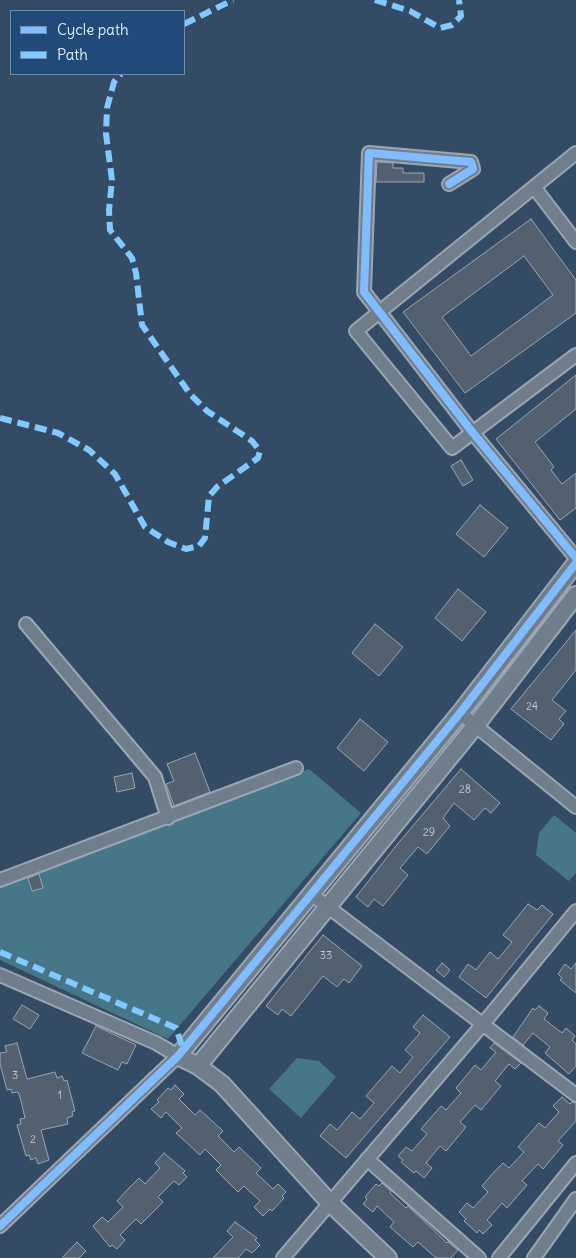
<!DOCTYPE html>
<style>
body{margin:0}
#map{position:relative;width:576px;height:1258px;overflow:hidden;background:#344b65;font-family:Delius,sans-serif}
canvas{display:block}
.legend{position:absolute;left:10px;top:10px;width:175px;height:65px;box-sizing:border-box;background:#1f4a7a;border:1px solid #6f8dac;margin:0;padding:6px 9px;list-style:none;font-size:15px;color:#e8f1f8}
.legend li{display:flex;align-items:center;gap:10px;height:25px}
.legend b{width:25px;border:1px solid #6f8dac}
</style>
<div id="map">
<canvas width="576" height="1258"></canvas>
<ul class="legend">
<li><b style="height:6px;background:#80bcff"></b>Cycle path</li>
<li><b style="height:6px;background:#80caff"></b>Path</li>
</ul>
</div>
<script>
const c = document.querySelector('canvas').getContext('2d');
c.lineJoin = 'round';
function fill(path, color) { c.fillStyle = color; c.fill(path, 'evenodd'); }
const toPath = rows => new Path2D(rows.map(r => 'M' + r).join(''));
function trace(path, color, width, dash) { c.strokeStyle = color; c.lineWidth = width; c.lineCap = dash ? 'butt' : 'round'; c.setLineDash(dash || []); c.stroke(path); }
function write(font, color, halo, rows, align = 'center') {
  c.font = font + ' Delius,sans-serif'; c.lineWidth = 5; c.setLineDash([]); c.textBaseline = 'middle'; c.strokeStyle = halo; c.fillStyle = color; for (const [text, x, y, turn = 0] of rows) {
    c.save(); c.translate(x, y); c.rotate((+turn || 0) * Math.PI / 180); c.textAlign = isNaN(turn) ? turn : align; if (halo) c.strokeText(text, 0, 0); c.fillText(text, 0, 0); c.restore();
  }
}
fill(toPath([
 [309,769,361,813,168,1039,0,960,0,886],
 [554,815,576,833,576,873,569,881,536,855,539,833],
 [297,1058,319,1061,336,1077,301,1118,269,1089]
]), '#467788');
const building = toPath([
 [377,162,393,163,393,168,403,168,403,173,424,173,424,182,376,182,377,162],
 [531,219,576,280,576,313,465,393,403,312,531,219],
 [524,256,553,295,471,356,442,317,524,256],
 [576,375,576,409,535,442,554,467,551,470,562,484,576,473,576,508,560,520,496,439,576,375],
 [461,460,473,480,463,486,451,466,461,460],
 [480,505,508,528,484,557,456,534,480,505],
 [458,589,486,612,462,641,435,618,458,589],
 [375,624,403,647,379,676,352,653,375,624],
 [576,630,576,670,552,700,566,711,559,719,564,724,551,740,511,709,576,630],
 [360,719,388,742,364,771,337,748,360,719],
 [195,753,210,792,174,806,166,784,174,781,167,764,195,753],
 [461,769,500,803,491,813,485,808,474,820,454,803,443,818,450,826,427,854,418,847,400,868,408,875,383,906,374,899,368,907,356,897,395,847,461,769],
 [132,773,135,788,117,792,114,777,132,773],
 [39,874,43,888,32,891,28,878,39,874],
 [528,904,537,910,542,905,553,914,486,998,459,977,468,964,476,970,490,952,498,959,512,942,503,935,528,904],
 [323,935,362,966,349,983,344,979,337,987,323,976,291,1016,282,1009,278,1015,266,1006,323,935],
 [442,963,450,970,444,977,436,970,442,963],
 [576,963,576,993,560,980,562,978,558,974,565,964,571,969,576,963],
 [22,1005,39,1015,30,1029,13,1019,22,1005],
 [539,1006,548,1013,544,1019,562,1033,566,1028,575,1036,572,1040,576,1044,576,1066,569,1074,545,1053,550,1047,533,1033,523,1045,513,1037,533,1008,535,1010,539,1006],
 [423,1015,450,1037,346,1158,320,1136,330,1124,337,1130,352,1112,360,1119,374,1103,366,1096,392,1066,400,1073,413,1057,405,1050,420,1033,413,1027,423,1015],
 [96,1026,136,1045,127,1064,122,1062,118,1070,82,1053,96,1026],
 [17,1043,27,1079,55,1072,57,1078,62,1076,64,1081,67,1080,75,1111,72,1112,73,1116,67,1118,68,1124,41,1130,49,1160,38,1164,36,1158,31,1160,29,1155,26,1156,17,1125,21,1124,20,1119,25,1118,20,1097,18,1092,12,1093,11,1089,7,1090,0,1064,0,1053,7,1052,5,1046,17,1043],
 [494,1043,521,1063,515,1069,509,1064,495,1081,501,1086,481,1110,475,1105,460,1122,466,1127,446,1151,440,1146,426,1163,432,1168,424,1178,416,1171,414,1173,401,1162,403,1160,398,1156,406,1147,412,1151,427,1134,421,1129,441,1106,446,1110,461,1093,456,1088,475,1065,481,1070,496,1052,490,1048,494,1043],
 [175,1085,184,1094,179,1099,195,1115,200,1110,223,1131,218,1136,234,1152,239,1147,261,1168,256,1173,273,1189,278,1184,286,1192,282,1196,284,1198,272,1211,270,1209,263,1216,254,1207,260,1201,244,1186,238,1192,216,1170,221,1165,205,1149,200,1155,176,1133,182,1128,166,1112,161,1118,151,1109,159,1102,157,1100,168,1088,171,1090,175,1085],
 [562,1097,570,1104,572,1102,576,1103,576,1121,558,1141,563,1145,543,1169,538,1164,522,1181,527,1185,507,1208,502,1203,487,1220,492,1225,483,1234,479,1230,477,1233,464,1221,466,1219,459,1212,467,1203,473,1208,488,1192,482,1186,494,1172,503,1163,509,1168,524,1152,518,1147,539,1123,545,1128,559,1112,553,1106,562,1097],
 [164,1153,185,1171,183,1173,187,1177,179,1185,174,1181,158,1197,163,1202,141,1224,136,1219,120,1235,125,1240,117,1249,112,1245,110,1247,93,1226,102,1217,108,1222,123,1207,117,1201,130,1187,139,1178,145,1184,160,1168,155,1163,164,1153],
 [382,1183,391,1191,390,1193,406,1208,408,1206,447,1243,448,1242,458,1250,451,1258,436,1258,418,1242,413,1247,390,1227,394,1222,377,1206,373,1212,363,1204,367,1199,365,1197,376,1184,379,1186,382,1183],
 [235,1222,257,1238,255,1240,260,1245,252,1253,246,1249,238,1258,213,1258,233,1237,227,1231,235,1222],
 [77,1242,86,1251,79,1258,62,1258,77,1242]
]);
fill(building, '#53606f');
trace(building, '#9aa6b3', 1);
const minor = toPath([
 [576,153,356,331,452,448,576,355],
 [449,184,473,169,471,162,369,153,364,292,473,433,576,558],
 [534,187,576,242],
 [26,624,155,777,168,818],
 [460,713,576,807],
 [0,880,296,768],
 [311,894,576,1095],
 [0,975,156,1043,178,1056,0,1226],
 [367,1159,479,1258],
 [283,1258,483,1024,576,911],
 [499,1258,576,1163],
 [534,1258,576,1199]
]);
const tertiary = toPath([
 [198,1066,476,725,576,595],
 [388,1258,330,1203,222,1084,198,1066,178,1056,460,713,576,563]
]);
trace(minor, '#9aa6b3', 16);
trace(tertiary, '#9aa6b3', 20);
trace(minor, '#707e8c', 12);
trace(tertiary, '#707e8c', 16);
trace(toPath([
 [375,0,410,11,440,28,452,25,461,16,459,0],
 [184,24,233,0],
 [0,418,58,433,89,450,115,474,145,527,168,542,186,549,199,546,205,538,209,496,217,487,258,458,260,451,252,441,207,411,190,394,142,325,136,273,132,258,110,230,109,210,112,180,106,134,107,108,114,82,121,74],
 [0,952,176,1028,183,1049]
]), '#80caff', 6, [12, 6]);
trace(toPath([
 [449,184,473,169,471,162,369,153,364,292,473,433,576,558],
 [0,1226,178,1056,460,713,576,563]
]), '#80bcff', 8);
write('11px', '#c3cdd6', null, [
 ["24",532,707],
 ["28",465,790],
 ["29",429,833],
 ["33",326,956],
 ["3",15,1076],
 ["1",60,1096],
 ["2",33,1140]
]);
</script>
